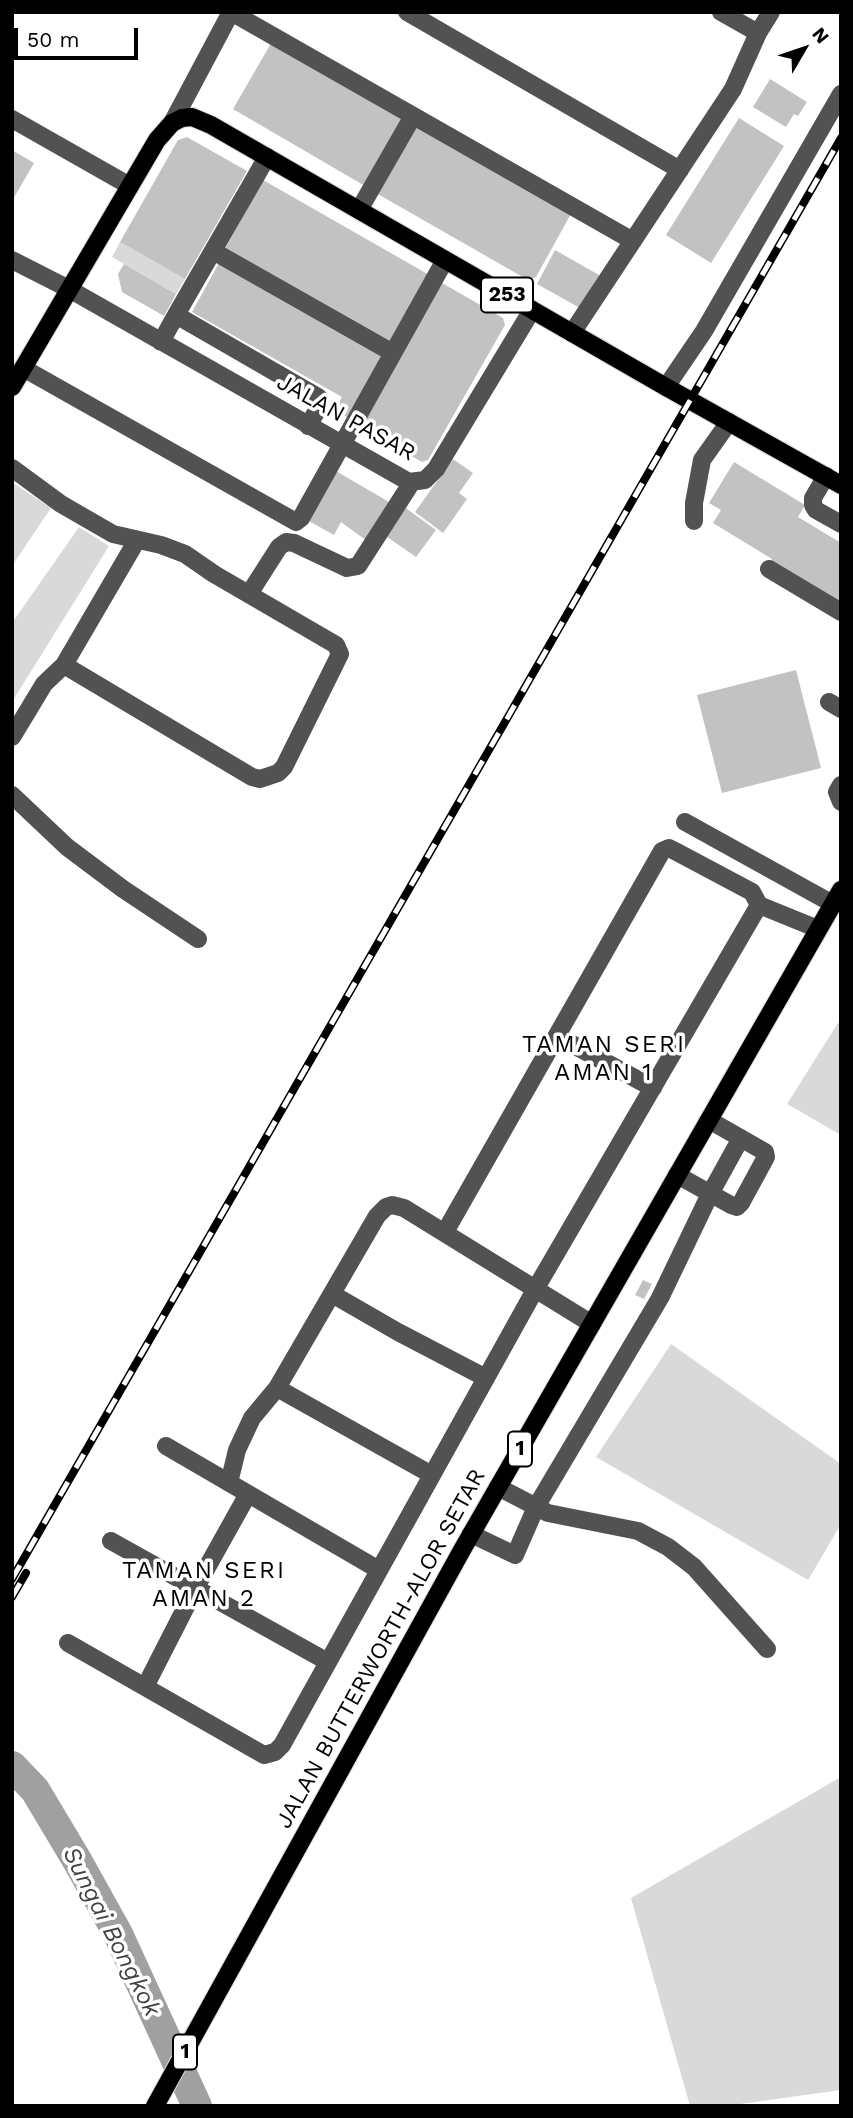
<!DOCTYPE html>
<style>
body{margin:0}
#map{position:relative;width:853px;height:2118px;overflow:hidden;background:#fff;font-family:"Work Sans",sans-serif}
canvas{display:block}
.frame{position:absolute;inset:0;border:14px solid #000;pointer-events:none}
.north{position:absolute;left:769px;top:14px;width:70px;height:70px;-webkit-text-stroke:5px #fff;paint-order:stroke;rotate:51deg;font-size:19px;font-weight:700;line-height:28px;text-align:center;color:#000}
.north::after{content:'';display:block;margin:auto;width:24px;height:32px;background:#000;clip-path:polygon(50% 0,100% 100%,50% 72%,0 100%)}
.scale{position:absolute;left:14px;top:28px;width:124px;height:32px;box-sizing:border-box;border:4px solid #000;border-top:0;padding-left:9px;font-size:21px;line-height:24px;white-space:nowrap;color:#000;-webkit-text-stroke:5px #fff;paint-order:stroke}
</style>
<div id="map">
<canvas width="853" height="2118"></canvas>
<div class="frame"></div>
<div class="north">N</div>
<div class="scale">50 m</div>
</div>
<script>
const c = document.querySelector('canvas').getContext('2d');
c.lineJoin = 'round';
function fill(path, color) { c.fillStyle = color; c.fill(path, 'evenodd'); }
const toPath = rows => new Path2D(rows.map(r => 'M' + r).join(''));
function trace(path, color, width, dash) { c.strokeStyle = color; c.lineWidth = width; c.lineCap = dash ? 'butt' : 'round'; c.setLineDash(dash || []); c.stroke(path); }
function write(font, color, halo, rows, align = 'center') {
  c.font = font + ' "Work Sans",sans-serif'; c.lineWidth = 7; c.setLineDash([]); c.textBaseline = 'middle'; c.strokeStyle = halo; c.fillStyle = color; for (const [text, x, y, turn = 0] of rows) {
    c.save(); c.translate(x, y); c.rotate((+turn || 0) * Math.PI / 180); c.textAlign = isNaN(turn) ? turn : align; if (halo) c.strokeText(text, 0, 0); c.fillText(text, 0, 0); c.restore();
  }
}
fill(toPath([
 [120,242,185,279,176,294,112,257],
 [12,482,51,508,12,566],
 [79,527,109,546,12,702,12,623],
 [841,1018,841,1135,787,1104],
 [671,1344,841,1464,841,1524,808,1580,596,1457],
 [841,1777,841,2090,726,2106,690,2106,631,1898]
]), '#d9d9d9');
trace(toPath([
 [12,1766,35,1790,78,1862,118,1934,197,2106]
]), '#a0a0a0', 30);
fill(toPath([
 [273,40,405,116,365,186,233,109],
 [770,79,807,102,798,116,794,114,786,127,753,107],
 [739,118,784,146,711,263,666,235],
 [416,123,572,212,536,277,528,280,376,193],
 [187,137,247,171,185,279,120,242,178,140],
 [12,150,34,163,12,201],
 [263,180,431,276,391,346,224,251],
 [555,250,599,275,580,308,537,284],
 [220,261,385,354,349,418,335,410,342,397,192,312],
 [124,264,176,294,164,316,122,292,118,274],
 [442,283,503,318,505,325,428,460,422,462,360,427],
 [453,459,473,473,459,493,467,499,443,533,415,512],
 [734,462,805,505,798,517,841,543,841,605,770,563,772,559,713,523,721,510,709,503],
 [336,471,389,502,367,541,341,522,334,535,307,520],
 [403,506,436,530,416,557,383,534],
 [796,670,821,768,722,793,697,695],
 [643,1280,652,1284,644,1299,635,1295]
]), '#c2c2c2');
const major = toPath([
 [12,387,157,140,172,123,182,118,192,117,211,125,666,387,841,485],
 [155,2106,462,1550,841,890]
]);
trace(major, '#dbdbdb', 20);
trace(toPath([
 [231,12,633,241],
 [407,12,680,170],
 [721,12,758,33],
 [12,119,130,186],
 [172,123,231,12],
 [359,210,413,116],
 [213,251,393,353],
 [12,260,69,289,409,482,425,480,436,469,532,310],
 [176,315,267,157],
 [572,333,733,89,758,33,771,12],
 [161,342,176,315,318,397,320,400,319,407,308,426],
 [23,368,296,522,301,518,445,260],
 [666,387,704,331,841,94],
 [12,468,61,504,113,534,161,545,185,554,214,574,336,645,340,654,284,767,278,773,260,779,252,777,64,665],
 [826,476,813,498,813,505,816,510,841,524],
 [694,521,694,503,702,460,729,422],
 [769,569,841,612],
 [249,594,279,547,286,542,294,543,347,568,358,566,412,482],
 [829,702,841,709],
 [12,737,44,684,64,665,137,540],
 [841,785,837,792,841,802],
 [12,795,67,847,123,889,198,939],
 [685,822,833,904],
 [557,1036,653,1088],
 [677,1175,731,1205,737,1207,741,1203,766,1157,765,1152,709,1120],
 [445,1232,662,851,669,848,673,850,752,892,759,905,818,929],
 [332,1294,398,1332,486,1378],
 [277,1388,432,1475],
 [166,1446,379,1570],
 [229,1483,237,1450,252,1418,277,1388,377,1216,386,1207,392,1205,404,1208,592,1324],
 [498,1487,548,1513,638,1531,668,1547,694,1567,767,1649],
 [471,1534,515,1555,536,1507,660,1298,710,1194,741,1138],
 [111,1541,328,1662],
 [68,1643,264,1755,275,1752,282,1745,536,1288,759,905],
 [146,1685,196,1587,248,1494]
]), '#525252', 18);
trace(major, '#000', 18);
const rail = toPath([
 [12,1579,841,138],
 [12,1597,26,1573]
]);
trace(rail, '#000', 8);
trace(rail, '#fff', 5, [16]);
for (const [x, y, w] of [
 [507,295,52],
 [520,1449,24],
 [185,2052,24]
]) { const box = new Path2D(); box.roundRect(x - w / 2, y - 17.5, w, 35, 5); c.fillStyle = '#fff'; c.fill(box); trace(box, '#000', 2); }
write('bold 21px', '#000', null, [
 ["253",507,295],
 ["1",520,1449],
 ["1",185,2052]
]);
write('23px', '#000', '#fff', [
 ["JALAN PASAR",346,418,29],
 ["JALAN BUTTERWORTH-ALOR SETAR",381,1649,-61]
]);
c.letterSpacing = '2px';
write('24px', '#000', '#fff', [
 ["TAMAN SERI",604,1045],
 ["AMAN 1",604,1073],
 ["TAMAN SERI",204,1571],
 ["AMAN 2",204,1599]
]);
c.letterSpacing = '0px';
write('italic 24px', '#414141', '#fff', [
 ["Sungai Bongkok",111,1932,63]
]);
</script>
